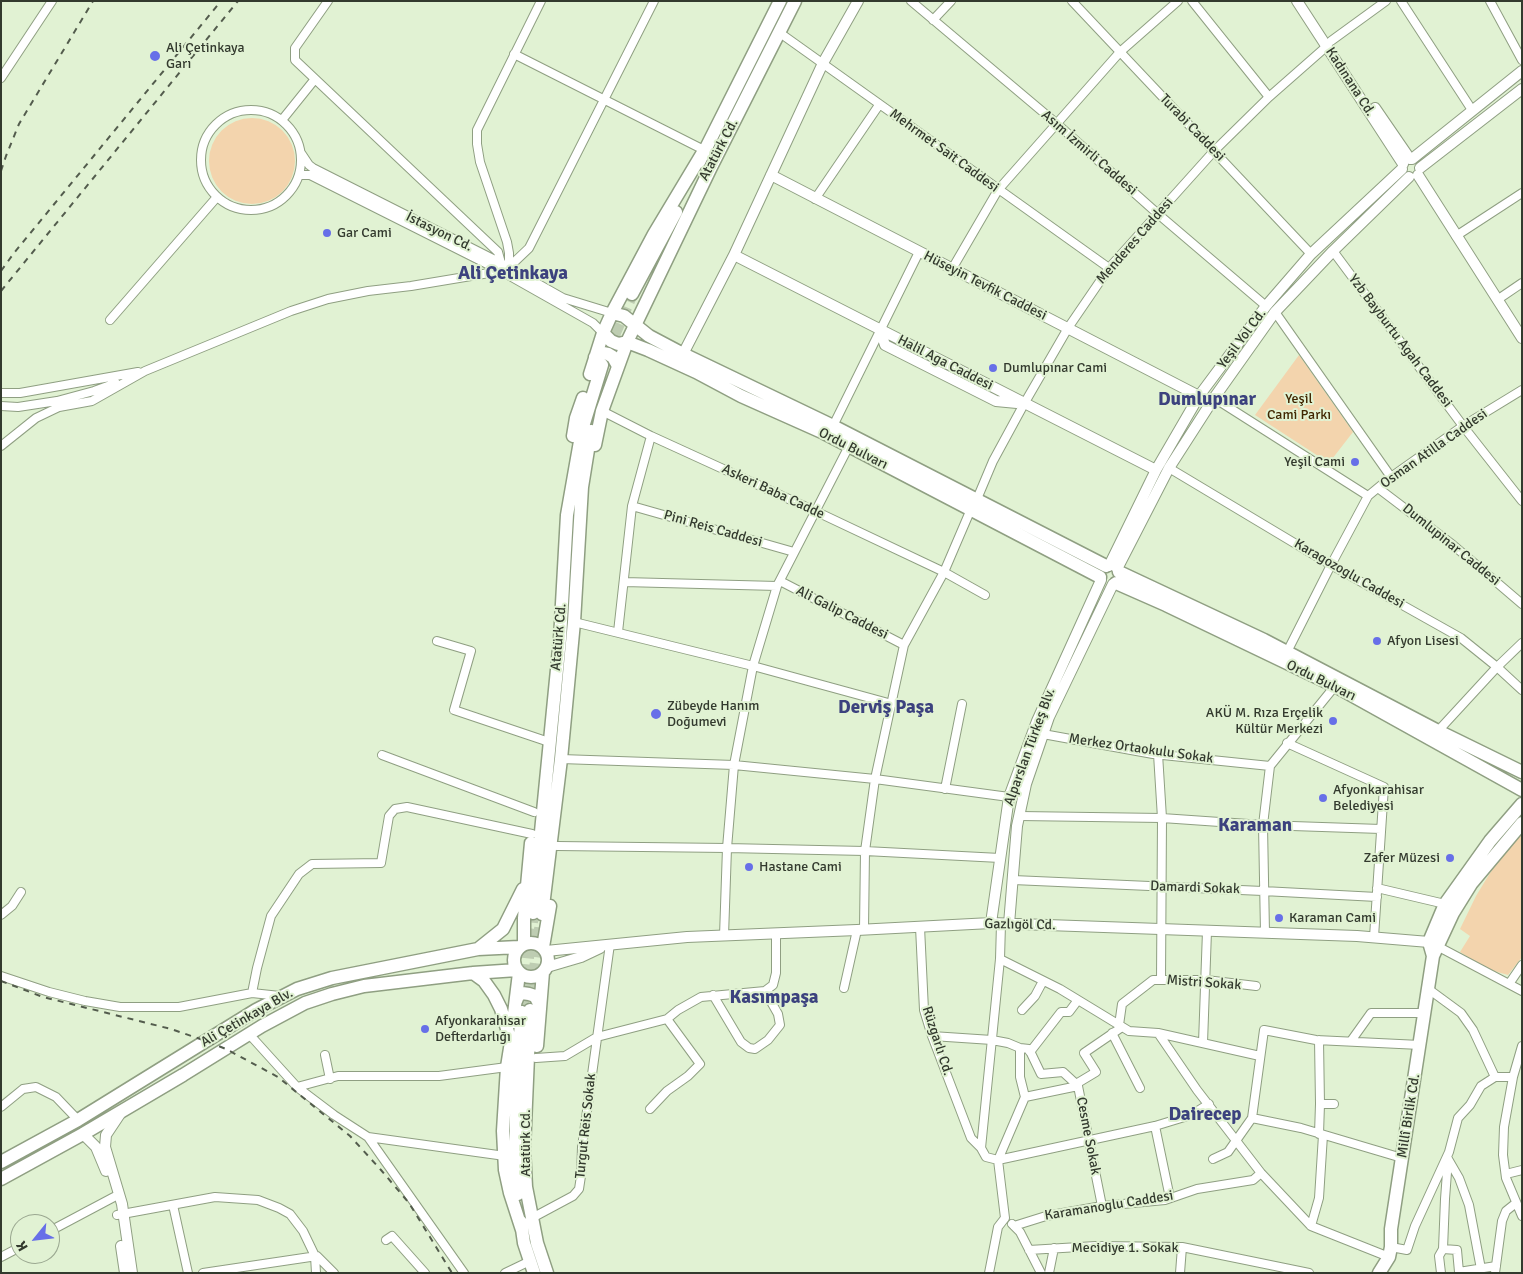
<!DOCTYPE html>
<meta charset="utf-8">
<style>
body{margin:0}
#map{position:relative;width:1523px;height:1274px;overflow:hidden;background:#e1f2d3;font-family:Signika,sans-serif}
canvas{display:block}
.frame{position:absolute;inset:0;border:2px solid #333a2e;pointer-events:none}
.north{position:absolute;left:10px;top:1214px;width:50px;height:50px;box-sizing:border-box;background:#e1f2d3;border:1px solid #9ba891;border-radius:50%;rotate:241deg;font-size:14px;font-weight:700;line-height:20px;text-align:center;color:#333a2e}
.north::after{content:'';display:block;margin:auto;width:18px;height:22px;background:#676fe8;clip-path:polygon(50% 0,100% 100%,50% 72%,0 100%)}
</style>
<div id="map">
<canvas width="1523" height="1274"></canvas>
<div class="frame"></div>
<div class="north">K</div>
</div>
<script>
const c = document.querySelector('canvas').getContext('2d');
c.lineJoin = 'round';
function fill(path, color) { c.fillStyle = color; c.fill(path, 'evenodd'); }
const toPath = rows => new Path2D(rows.map(r => 'M' + r).join(''));
function trace(path, color, width, dash) { c.strokeStyle = color; c.lineWidth = width; c.lineCap = dash ? 'butt' : 'round'; c.setLineDash(dash || []); c.stroke(path); }
function write(font, color, halo, rows, align = 'center') {
  c.font = font + ' Signika,sans-serif'; c.lineWidth = 4; c.setLineDash([]); c.textBaseline = 'middle'; c.strokeStyle = halo; c.fillStyle = color; for (const [text, x, y, turn = 0] of rows) {
    c.save(); c.translate(x, y); c.rotate((+turn || 0) * Math.PI / 180); c.textAlign = isNaN(turn) ? turn : align; if (halo) c.strokeText(text, 0, 0); c.fillText(text, 0, 0); c.restore();
  }
}
fill(toPath([
 '209 161a43 43 0 1 1 86 0a43 43 0 1 1-86 0Z',
 [1299,355,1353,432,1329,463,1255,415],
 [1522,830,1522,957,1508,975,1487,969,1460,952,1470,936,1460,929,1476,896,1490,873]
]), '#f3d4ad');
trace(toPath([
 [607,351,632,294],
 [532,993,542,914],
 [522,1012,533,913]
]), '#becdb2', 12, [12, 6]);
const minor = toPath([
 [911,1,1056,123,1158,214,1266,306],
 [1072,1,1311,254],
 [1192,1,1269,97],
 [1401,1,1472,110],
 [1490,1,1522,60],
 [933,20,951,1],
 [780,33,1109,268],
 [1331,41,1386,1],
 [514,54,704,150],
 [1,78,52,1],
 '201 160a50 50 0 1 1 100 0a50 50 0 1 1-100 0Z',
 [282,120,315,79],
 [301,153,309,165,313,168,501,263,563,298,612,313],
 [299,175,310,175,501,271,593,323,603,333],
 [815,199,879,105],
 [1456,236,1522,193],
 [1333,251,1463,426,1522,501],
 [509,267,529,248,654,1],
 [509,267,509,253,507,242,480,162,477,144,477,130,541,1],
 [952,269,998,190,1120,52,1178,1],
 [1497,300,1522,283],
 [1275,312,1391,477],
 [110,320,217,197],
 [1,393,20,393,138,372],
 [1214,398,1368,496],
 [1,406,18,407,57,401,94,391,116,383],
 [602,411,651,436,815,511,944,572,985,595],
 [833,426,919,252],
 [1,446,36,418,59,407,92,401,145,371,291,311,328,299,368,291,411,286,501,271,501,263,498,252,295,60,295,48,328,1],
 [1169,468,1331,565,1461,638,1497,667,1522,690],
 [1378,488,1453,545,1522,604],
 [977,499,993,461,1024,404,1068,328,1109,268,1214,151,1269,97,1327,46],
 [632,506,794,552],
 [780,581,904,645],
 [624,582,777,586],
 [574,622,753,666,892,704],
 [618,632,632,506,651,436],
 [437,641,471,651,454,710,549,742],
 [1287,652,1331,565,1368,496,1391,477,1463,426,1522,390],
 [1438,731,1497,667,1522,643],
 [1043,734,1153,754,1270,766],
 [1287,743,1384,787,1374,937],
 [1158,754,1162,818,1161,980],
 [382,755,534,812],
 [561,759,734,765,875,779,1009,797],
 [945,789,962,704],
 [1020,816,1162,818,1263,825,1381,829],
 [557,846,727,848,865,851,1000,858],
 [1013,880,1263,891,1377,897],
 [1377,888,1445,904],
 [1,915,12,906,21,892],
 [1001,924,1000,959,981,1148,986,1157,998,1160,1155,1126,1191,1115,1209,1104],
 [920,927,924,1010,932,1036,971,1138,981,1148],
 [864,929,865,851,875,779,904,645,944,572,971,509],
 [1265,933,1263,825,1270,766,1335,686],
 [724,936,727,848,734,765,753,666,777,586,849,446],
 [1437,946,1522,991],
 [1000,959,1060,989,1129,1031,1158,1033,1197,1090,1261,1173,1311,1226,1389,1257],
 [1,976,49,992,85,1001,120,1007,179,1007,252,993,280,996],
 [1509,984,1522,965],
 [844,988,857,930],
 [1427,988,1461,1013,1473,1030,1495,1077],
 [765,991,773,985,776,973,776,934],
 [252,993,257,968,271,916,299,874,312,864,381,863,389,816,395,809,407,807,532,834],
 [713,995,741,1042,749,1048,755,1049,768,1040,780,1025,778,1014,765,991],
 [1022,1010,1035,996,1043,981],
 [1119,1025,1122,1004,1153,980,1206,980,1256,986],
 [1112,1033,1140,1088],
 [1158,1033,1260,1056],
 [249,1034,297,1087,334,1115,368,1137,505,1156],
 [932,1036,992,1040,1008,1043,1020,1048,1029,1049,1041,1074,1063,1072,1076,1084,1078,1086,1102,1206],
 [1351,1041,1371,1013,1424,1013],
 [1203,1043,1207,931],
 [1522,1046,1513,1077,1504,1127,1503,1155,1506,1178,1522,1216],
 [1030,1052,1061,1012,1069,1012,1078,1000],
 [325,1055,330,1079],
 [536,1058,565,1056,597,1037,667,1019,678,1010,701,997,765,991],
 [1076,1084,1096,1072,1084,1053,1122,1027],
 [297,1087,338,1076,439,1076,507,1067],
 [1025,1097,1078,1086],
 [1320,1104,1334,1104],
 [1,1107,23,1089,36,1087,56,1097,78,1120],
 [650,1109,667,1091,688,1076,700,1064,667,1019],
 [1252,1118,1301,1128,1402,1158],
 [1155,1126,1170,1198],
 [1319,1134,1320,1104,1319,1040],
 [368,1137,464,1273],
 [1213,1159,1228,1152,1252,1118,1264,1030,1316,1040,1420,1045],
 [1448,1159,1459,1178,1469,1205,1481,1269],
 [1506,1174,1522,1170],
 [173,1205,188,1273],
 [117,1215,215,1197,258,1200,279,1208,290,1214,303,1231,315,1256,316,1273],
 [532,1218,573,1196,579,1189,581,1176,582,1147,610,944],
 [1012,1224,1020,1232,1041,1273],
 [1014,1226,1046,1216,1102,1206,1165,1200,1197,1189,1253,1180,1261,1173],
 [1311,1226,1319,1198,1323,1135],
 [50,1231,114,1197],
 [386,1240,392,1236,425,1273],
 [1391,1247,1407,1250,1415,1226,1449,1152,1458,1118,1470,1105,1481,1086,1495,1077,1513,1077],
 [1443,1249,1457,1250,1459,1272,1496,1266],
 [1029,1250,1096,1246,1182,1247,1309,1273],
 [1,1257,20,1247],
 [203,1273,317,1256,334,1273],
 [505,1273,530,1261],
 [989,1273,998,1227,1005,1218,998,1160,1025,1097,1020,1077,1020,1048],
 [1049,1273,1054,1248],
 [1180,1273,1182,1247],
 [1441,1273,1439,1256,1443,1249,1445,1199,1448,1159],
 [1495,1273,1502,1221,1506,1211,1516,1203]
]);
const tertiary = toPath([
 [1297,1,1403,164],
 [1375,108,1410,159],
 [1412,159,1522,71],
 [1420,168,1522,89],
 [771,175,1199,396],
 [1418,175,1522,338],
 [734,255,1156,470],
 [880,330,885,345,996,401,1017,403],
 [683,354,734,255,823,63,858,1],
 [1109,566,1156,470,1199,396,1266,306,1311,254,1402,169],
 [1117,569,1169,468,1214,398,1275,312,1333,251,1409,177],
 [991,923,1009,797,1037,721,1101,580],
 [1009,924,1017,826,1026,784,1049,717,1113,584],
 [546,951,687,937,857,930,991,923,1357,936,1429,942],
 [547,967,581,957,600,948],
 [120,1114,106,1135,105,1147,122,1204,132,1273],
 [83,1134,96,1147,106,1171],
 [121,1246,125,1273]
]);
const primary = toPath([
 [699,162,780,1],
 [709,171,795,1],
 [632,294,676,212],
 [612,313,624,316,649,336,683,354,833,426,1106,566],
 [603,333,611,341,618,344,627,342,648,350,696,372,741,396,824,433,1100,577],
 [595,357,603,353,608,354,613,357,618,366],
 [590,374,603,333,612,313,654,234,702,154],
 [573,436,576,418,583,398],
 [595,445,602,411,627,342,713,163],
 [1119,572,1264,640,1438,731,1522,772],
 [1116,583,1166,605,1335,686,1522,790],
 [533,913,560,639,567,515,582,430,602,365],
 [542,914,561,759,574,622,582,487,591,431],
 '514 960a17 17 0 1 1 34 0a17 17 0 1 1-34 0Z',
 [524,944,524,918,531,843],
 [543,947,550,906],
 [478,949,503,929,523,889],
 [1433,956,1429,942,1445,904,1490,841,1522,804],
 [473,973,484,981,494,995,501,1009,511,1042,507,1067,503,1131,505,1170,510,1193,522,1230],
 [516,1001,518,996,522,993,529,994,535,996,540,1005],
 [530,1010,524,1149,526,1187,537,1243,547,1273],
 [513,1022,519,973],
 [537,1046,543,972],
 [1,1162,78,1120,256,1010,297,989,332,978,478,949,519,947],
 [1,1179,83,1134,183,1075,262,1026,305,1003,332,994,364,986,473,973,517,970],
 [518,1194,515,1166,517,1069,522,1012],
 [521,1222,524,1243,534,1273],
 [1379,1273,1389,1257,1391,1247,1391,1229,1433,956,1453,913,1471,884,1522,823]
]);
trace(minor, '#8f9f82', 10);
trace(tertiary, '#8f9f82', 12);
trace(primary, '#8f9f82', 15);
trace(minor, '#fff', 8);
trace(tertiary, '#fff', 10);
trace(primary, '#fff', 12);
trace(toPath([
 [1,171,6,156,19,124,93,1],
 [1,271,14,253,221,1],
 [1,291,238,1],
 [1,981,43,997,171,1029,206,1041,226,1049,278,1077,350,1136,381,1170,409,1203,452,1273]
]), '#535c4d', 2, [6, 6]);
for (const [x, y, r, color] of [
 [155,56,6,"#676fe8"],
 [327,233,5,"#676fe8"],
 [993,368,5,"#676fe8"],
 [1355,462,5,"#676fe8"],
 [1377,641,5,"#676fe8"],
 [656,714,6,"#676fe8"],
 [1333,721,5,"#676fe8"],
 [1323,798,5,"#676fe8"],
 [1450,858,5,"#676fe8"],
 [749,867,5,"#676fe8"],
 [1279,918,5,"#676fe8"],
 [425,1029,5,"#676fe8"]
]) { const dot = new Path2D(); dot.arc(x, y, r, 0, 2 * Math.PI); c.fillStyle = color; c.fill(dot); trace(dot, '#e1f2d3', 2); }
write('14px', '#333a2e', '#e1f2d3', [
 ["Ali Çetinkaya",166,48],
 ["Garı",166,64],
 ["Gar Cami",337,233],
 ["Dumlupınar Cami",1003,368],
 ["Yeşil Cami",1345,462,"right"],
 ["Afyon Lisesi",1387,641],
 ["Zübeyde Hanım",667,706],
 ["Doğumevi",667,722],
 ["AKÜ M. Rıza Erçelik",1323,713,"right"],
 ["Kültür Merkezi",1323,729,"right"],
 ["Afyonkarahisar",1333,790],
 ["Belediyesi",1333,806],
 ["Zafer Müzesi",1440,858,"right"],
 ["Hastane Cami",759,867],
 ["Karaman Cami",1289,918],
 ["Afyonkarahisar",435,1021],
 ["Defterdarlığı",435,1037]
], 'left');
write('14px', '#333a2e', '#e1f2d3', [
 ["Kadınana Cd.",1350,82,57],
 ["Turabi Caddesi",1192,128,46],
 ["Atatürk Cd.",719,150,-62],
 ["Mehrmet Sait Caddesi",944,151,36],
 ["Asım İzmirli Caddesi",1089,153,41],
 ["İstasyon Cd.",439,232,26],
 ["Menderes Caddesi",1135,241,-49],
 ["Hüseyin Tevfik Caddesi",985,286,27],
 ["Yeşil Yol Cd.",1242,339,-53],
 ["Yzb Bayburtu Agah Caddesi",1400,341,53],
 ["Halil Aga Caddesi",945,363,27],
 ["Ordu Bulvarı",853,449,27],
 ["Osman Atilla Caddesi",1434,449,-35],
 ["Askeri Baba Cadde",773,492,25],
 ["Pini Reis Caddesi",713,529,16],
 ["Dumlupinar Caddesi",1451,545,39],
 ["Karagozoglu Caddesi",1349,574,30],
 ["Ali Galip Caddesi",842,613,27],
 ["Atatürk Cd.",559,637,-85],
 ["Ordu Bulvarı",1321,681,26],
 ["Alparslan Türkeş Blv.",1030,747,-70],
 ["Merkez Ortaokulu Sokak",1141,749,8],
 ["Damardi Sokak",1195,888,2],
 ["Gazlıgöl Cd.",1020,925,1],
 ["Mistri Sokak",1204,983,4],
 ["Ali Çetinkaya Blv.",247,1018,-30],
 ["Rüzgarlı Cd.",937,1041,72],
 ["Millî Birlik Cd.",1409,1116,-81],
 ["Turgut Reis Sokak",586,1126,-84],
 ["Cesme Sokak",1088,1136,79],
 ["Atatürk Cd.",526,1143,-90],
 ["Karamanoglu Caddesi",1109,1206,-9],
 ["Mecidiye 1. Sokak",1125,1248]
]);
write('14px', '#402600', '#e1f2d3', [
 ["Yeşil",1299,399],
 ["Cami Parkı",1299,415]
]);
write('bold 19px', '#3c427e', '#e1f2d3', [
 ["Ali Çetinkaya",513,274],
 ["Dumlupınar",1207,400],
 ["Derviş Paşa",886,708],
 ["Karaman",1255,826],
 ["Kasımpaşa",774,998],
 ["Dairecep",1205,1115]
]);
</script>
